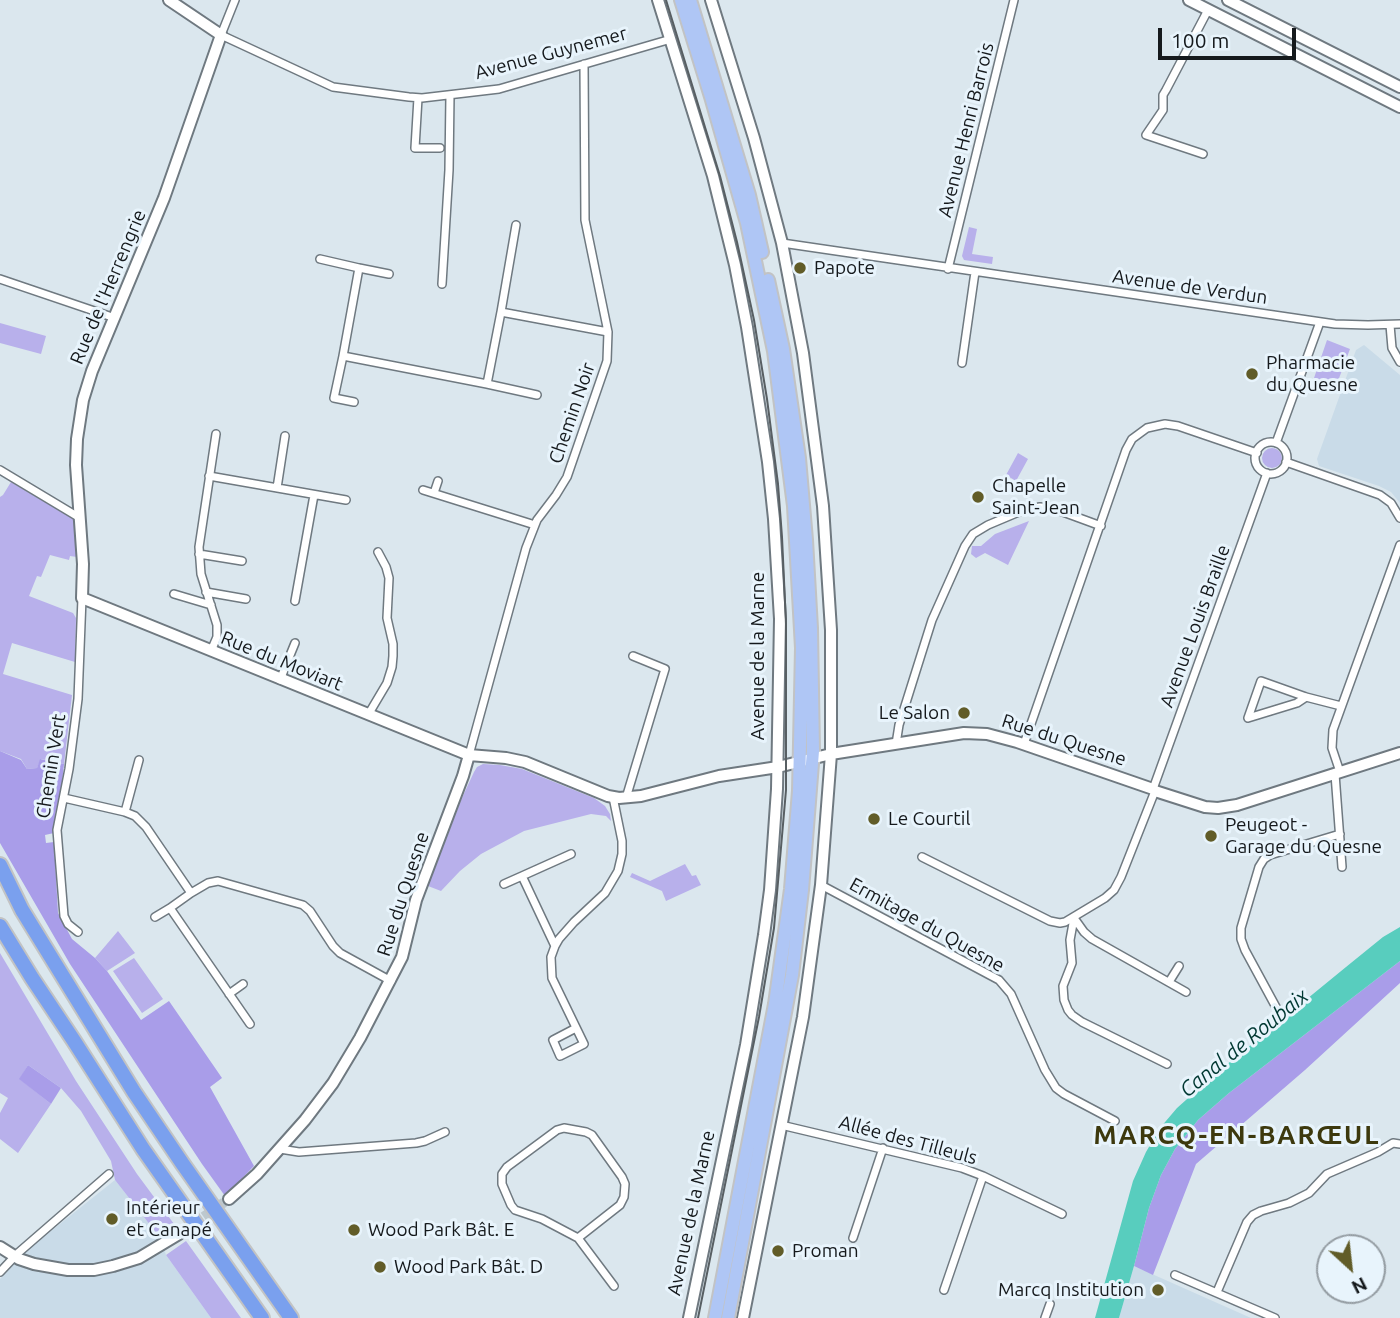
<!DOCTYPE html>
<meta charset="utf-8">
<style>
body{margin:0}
#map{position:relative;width:1400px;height:1318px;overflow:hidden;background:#dbe7ee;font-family:Ubuntu,sans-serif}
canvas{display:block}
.north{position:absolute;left:1316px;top:1234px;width:70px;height:70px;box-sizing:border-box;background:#e8f4fc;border:2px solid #949ca2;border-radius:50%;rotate:153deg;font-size:19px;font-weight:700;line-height:28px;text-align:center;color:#15191c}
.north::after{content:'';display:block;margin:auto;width:24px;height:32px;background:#615c28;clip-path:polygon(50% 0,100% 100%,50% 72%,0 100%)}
.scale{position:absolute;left:1158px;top:28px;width:138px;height:32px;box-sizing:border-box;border:4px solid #15191c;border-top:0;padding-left:9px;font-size:21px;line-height:24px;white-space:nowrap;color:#15191c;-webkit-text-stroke:5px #e8f4fc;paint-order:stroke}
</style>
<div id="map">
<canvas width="1400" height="1318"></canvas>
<div class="north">N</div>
<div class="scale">100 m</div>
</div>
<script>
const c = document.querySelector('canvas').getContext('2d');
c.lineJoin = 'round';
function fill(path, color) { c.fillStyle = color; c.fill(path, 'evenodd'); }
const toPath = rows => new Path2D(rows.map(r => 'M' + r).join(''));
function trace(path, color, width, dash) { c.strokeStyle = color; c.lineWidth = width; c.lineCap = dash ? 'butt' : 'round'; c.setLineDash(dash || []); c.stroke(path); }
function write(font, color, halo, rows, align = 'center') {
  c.font = font + ' Ubuntu,sans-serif'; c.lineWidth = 6; c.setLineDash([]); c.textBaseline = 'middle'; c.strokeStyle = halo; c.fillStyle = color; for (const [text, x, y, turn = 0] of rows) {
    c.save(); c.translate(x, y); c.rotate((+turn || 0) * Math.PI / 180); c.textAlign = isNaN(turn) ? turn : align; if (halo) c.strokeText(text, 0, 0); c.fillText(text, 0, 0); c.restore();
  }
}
fill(toPath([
 [1364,345,1400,375,1400,503,1391,492,1379,486,1319,466,1317,459,1356,350],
 [115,1180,161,1239,166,1255,211,1318,0,1318,0,1279,26,1251],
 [1134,1266,1251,1318,1119,1318]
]), '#c9dbe8');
fill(toPath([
 [969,227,977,229,972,254,993,257,992,264,964,260,962,256],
 [0,323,46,336,41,354,0,343],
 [1327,340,1350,349,1335,389,1313,381],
 '1262 458a10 10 0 1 1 20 0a10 10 0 1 1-20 0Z',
 [1018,453,1028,459,1016,481,1006,475],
 [11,482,75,520,77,557,70,556,69,560,50,555,41,577,37,576,29,596,73,613,76,618,75,662,12,643,3,674,72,695,64,764,41,759,37,768,27,769,21,759,0,751,0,497,3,495],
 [1029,521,1008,565,985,553,976,558,971,554,972,546,981,546,995,534],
 [483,764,500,765,522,769,594,798,605,806,610,814,611,821,606,816,591,814,524,831,481,854,460,871,441,891,428,886,461,800,474,772,477,767],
 [685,864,692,876,696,875,701,885,666,901,662,891,630,877,632,873,650,881],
 [118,931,135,953,107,971,95,958],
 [0,953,76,1081,137,1174,177,1228,161,1239,115,1180,111,1161,81,1111,61,1088,28,1065,20,1079,51,1104,18,1153,0,1139,0,1113,8,1098,0,1093],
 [134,958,163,999,142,1013,113,971],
 [186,1241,241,1318,211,1318,166,1255]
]), '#b8b0eb');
fill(toPath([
 [0,751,21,760,27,769,37,768,40,759,64,764,62,783,55,815,54,833,45,835,46,843,54,842,58,913,72,939,95,958,107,971,141,1020,169,1001,222,1078,210,1087,254,1166,225,1196,202,1164,70,964,0,843],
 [1400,961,1400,983,1305,1070,1196,1164,1153,1275,1134,1266,1149,1208,1161,1175,1175,1149,1198,1120,1229,1093],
 [28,1065,61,1088,51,1104,19,1079]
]), '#a99de9');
fill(toPath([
 [1400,927,1400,961,1229,1093,1198,1120,1175,1149,1161,1175,1149,1208,1134,1266,1119,1318,1095,1318,1133,1181,1146,1152,1160,1128,1177,1108,1214,1075,1346,967,1383,937]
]), '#58cdbe');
trace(toPath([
 [179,1234,229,1199]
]), '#bdc8ce', 10, [10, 5]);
const street = toPath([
 [235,0,221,35,333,87,409,97,422,98,499,89,671,39],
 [418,98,415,148,440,148],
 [1203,154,1146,135,1163,110,1163,95,1166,90,1208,10],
 [516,225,501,312,608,332],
 [782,243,1335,324,1368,325,1400,324],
 [320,259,359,268,343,356],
 [359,268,389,274],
 [948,269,1014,0],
 [0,279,115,318],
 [442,284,449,170,450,95],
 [501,312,487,384,537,395],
 [1390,325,1392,348,1400,362],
 [962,363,975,272],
 [354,402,334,398,343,356,487,384],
 '1255 458a16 16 0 1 1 32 0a16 16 0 1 1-32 0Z',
 [1276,443,1320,322],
 [1286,462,1380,495,1391,503,1400,518],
 [0,470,80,518],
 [209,476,346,500],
 [277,488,285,436],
 [423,490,535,525],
 [434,493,438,481],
 [199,554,242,561],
 [206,592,246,599],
 [174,594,211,605],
 [295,601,314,495],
 [211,651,217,637,217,625,201,574,199,547,216,434],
 [280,680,295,643],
 [1306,697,1297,703,1248,718,1261,681,1306,697,1341,706],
 [368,715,387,683,392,667,393,656,393,644,387,618,389,578,386,567,378,552],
 [896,744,899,725,932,620,965,546,973,534,988,525,1026,509,1040,507,1052,508,1101,526],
 [1024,744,1126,450,1132,439,1147,428,1165,424,1178,426,1257,453],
 [469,755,526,548,537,520,556,495,567,477,607,361,608,332,585,220,584,64],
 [139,760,125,812,135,816,146,827,191,893,208,883,218,881,303,905,310,911,333,946,340,953,391,981],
 [1340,772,1332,748,1333,730,1400,545],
 [1335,774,1342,867],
 [1153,789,1267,473],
 [64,798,125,812],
 [626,798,665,669,633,656],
 [922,857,1050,921,1060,923,1065,922,1105,898,1114,890,1121,877,1155,791],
 [522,876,571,854],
 [504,884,522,876,555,946],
 [821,885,999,980,1011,994,1045,1070,1056,1088,1064,1094,1115,1121],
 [191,893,170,908,250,1024],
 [155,917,170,908],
 [1074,918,1070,940,1072,963,1063,986,1064,1000,1068,1010,1072,1015,1082,1022,1167,1064],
 [1074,918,1084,932,1092,939,1186,992],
 [78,932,68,924,64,916,57,830,69,769,78,699,82,598],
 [1169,982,1179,966],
 [229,994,243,984],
 [1277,1009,1245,950,1241,939,1241,928,1259,867,1264,859,1270,855,1340,834],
 [576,1028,553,1040,560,1056,584,1044,552,978,551,957,555,946,559,939,574,922,605,893,618,871,622,854,622,841,613,797],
 [781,1125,962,1168,983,1176,1062,1214],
 [280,1149,299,1152,416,1143,425,1141,445,1132],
 [578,1238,620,1205,624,1197,625,1184,622,1177,592,1135,586,1132,564,1128,557,1130,507,1167,502,1174,502,1184,511,1205,515,1210,542,1219,578,1238,614,1286],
 [853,1238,883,1148],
 [0,1272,18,1253,109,1174],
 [1175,1275,1275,1318],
 [944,1290,983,1176],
 [1217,1292,1247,1222,1253,1215,1261,1211,1289,1203,1309,1193,1327,1174,1378,1152,1393,1143,1400,1144],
 [1045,1318,1050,1304]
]);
const secondary = toPath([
 [169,0,221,35,164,198,92,371,83,400,77,439,76,465,83,564,82,598,469,755,506,758,525,762,608,796,619,798,641,796,719,776,778,767,831,754,964,733,987,734,1017,742,1153,789,1155,791,1205,807,1218,808,1237,805,1400,753],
 [658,0,713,176,735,265,747,327,768,462,774,519,780,619,777,789,770,890,764,935,746,1045,689,1318],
 [711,0,754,138,782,243,803,353,823,506,831,630,831,754,821,885,803,1017,743,1318],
 [1189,0,1400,107],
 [1228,0,1400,87],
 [229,1199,257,1174,305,1120,333,1083,360,1038,402,957,416,900,463,776,469,755],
 [0,1247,19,1259,34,1264,68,1270,94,1270,113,1266,139,1258,179,1234]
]);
const primary = toPath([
 [681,0,712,100,747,223,774,351,794,506,802,648,799,791,791,889,775,1004,715,1318],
 [690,0,749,195,762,252],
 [728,1318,792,975,802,890,813,751,811,628,806,540,799,458,783,349,768,280]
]);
const highway = toPath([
 [0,865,22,910,134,1092,182,1163,291,1318],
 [0,926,32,978,74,1041,143,1149,262,1318]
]);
trace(street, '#6f7980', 10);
trace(secondary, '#6f7980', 14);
trace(primary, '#c2c3c4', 16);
trace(highway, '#c2c3c4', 18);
trace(street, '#fff', 7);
trace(secondary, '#fff', 10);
trace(primary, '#afc6f5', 12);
trace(highway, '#7aa0ee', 14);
trace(toPath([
 [666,0,720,176,737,242,754,320,767,399,778,484,782,537,786,624,786,790,774,928,759,1017,698,1318]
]), '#585f63', 2);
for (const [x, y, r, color] of [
 [800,268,7,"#615c28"],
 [1252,374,7,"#615c28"],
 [978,497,7,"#615c28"],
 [964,713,7,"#615c28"],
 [874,819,7,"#615c28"],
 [1211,836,7,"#615c28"],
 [112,1219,7,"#615c28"],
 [354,1230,7,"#615c28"],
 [778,1251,7,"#615c28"],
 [380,1267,7,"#615c28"],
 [1158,1290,7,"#615c28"]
]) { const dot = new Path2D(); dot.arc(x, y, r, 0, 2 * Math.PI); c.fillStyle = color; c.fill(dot); trace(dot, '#e8f4fc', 2.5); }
write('19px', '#15191c', '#e8f4fc', [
 ["Avenue Guynemer",551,53,-15],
 ["Avenue Henri Barrois",966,130,-76],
 ["Rue de l'Herrengrie",108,287,-67],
 ["Avenue de Verdun",1190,287,8],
 ["Chemin Noir",572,413,-71],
 ["Avenue Louis Braille",1195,626,-70],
 ["Avenue de la Marne",758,656,-90],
 ["Rue du Moviart",282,661,22],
 ["Rue du Quesne",1064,740,18],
 ["Chemin Vert",51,766,-81],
 ["Rue du Quesne",403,894,-72],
 ["Ermitage du Quesne",927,925,29],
 ["Allée des Tilleuls",908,1140,15],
 ["Avenue de la Marne",691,1213,-78]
]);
write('19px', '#15191c', '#e8f4fc', [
 ["Papote",814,268],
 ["Pharmacie",1266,363],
 ["du Quesne",1266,385],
 ["Chapelle",992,486],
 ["Saint-Jean",992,508],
 ["Le Salon",950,713,"right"],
 ["Le Courtil",888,819],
 ["Peugeot -",1225,825],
 ["Garage du Quesne",1225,847],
 ["Intérieur",126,1208],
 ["et Canapé",126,1230],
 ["Wood Park Bât. E",368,1230],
 ["Proman",792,1251],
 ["Wood Park Bât. D",394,1267],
 ["Marcq Institution",1144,1290,"right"]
], 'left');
write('italic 21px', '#003832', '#e8f4fc', [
 ["Canal de Roubaix",1244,1043,-39]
]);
c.letterSpacing = '2px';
write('bold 26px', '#3d390e', '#e8f4fc', [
 ["MARCQ-EN-BARŒUL",1237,1135]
]);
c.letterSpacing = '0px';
</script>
